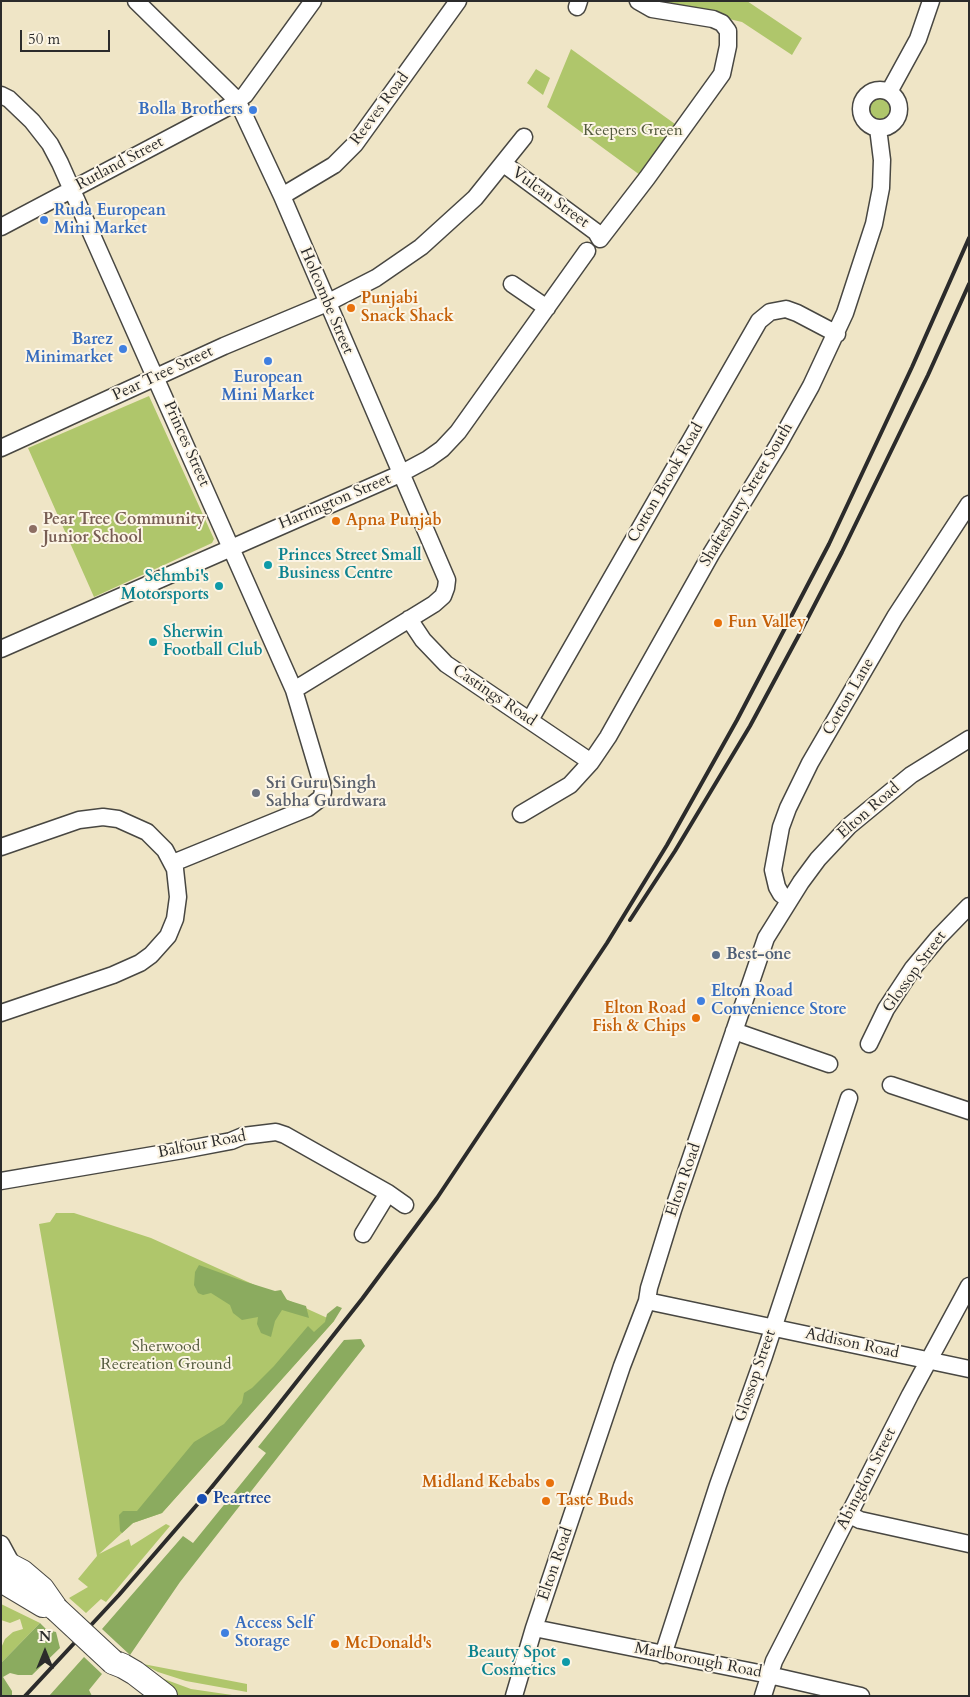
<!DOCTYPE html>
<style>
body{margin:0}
#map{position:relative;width:970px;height:1697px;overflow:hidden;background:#efe5c6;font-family:Cardo,serif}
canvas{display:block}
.frame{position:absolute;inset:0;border:2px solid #2b2b2b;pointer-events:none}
.north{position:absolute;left:20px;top:1627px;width:50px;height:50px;-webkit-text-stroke:4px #fcf5e5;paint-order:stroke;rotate:0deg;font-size:14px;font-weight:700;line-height:20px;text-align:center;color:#2b2b2b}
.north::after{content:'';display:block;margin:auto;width:18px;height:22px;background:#2b2b2b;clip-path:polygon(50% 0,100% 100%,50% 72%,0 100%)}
.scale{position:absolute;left:20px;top:30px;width:90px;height:22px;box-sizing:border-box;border:2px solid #2b2b2b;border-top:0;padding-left:6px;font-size:15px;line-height:18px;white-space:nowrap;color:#2b2b2b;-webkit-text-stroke:4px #fcf5e5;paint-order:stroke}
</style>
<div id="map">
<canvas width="970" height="1697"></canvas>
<div class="frame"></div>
<div class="north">N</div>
<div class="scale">50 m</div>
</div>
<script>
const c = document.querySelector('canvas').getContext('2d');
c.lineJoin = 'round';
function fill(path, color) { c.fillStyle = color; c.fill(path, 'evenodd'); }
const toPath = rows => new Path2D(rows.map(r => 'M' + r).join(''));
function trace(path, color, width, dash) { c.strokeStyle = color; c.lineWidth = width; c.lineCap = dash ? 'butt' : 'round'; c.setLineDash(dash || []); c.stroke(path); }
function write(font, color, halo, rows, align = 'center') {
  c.font = font + ' Cardo,serif'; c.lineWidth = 4; c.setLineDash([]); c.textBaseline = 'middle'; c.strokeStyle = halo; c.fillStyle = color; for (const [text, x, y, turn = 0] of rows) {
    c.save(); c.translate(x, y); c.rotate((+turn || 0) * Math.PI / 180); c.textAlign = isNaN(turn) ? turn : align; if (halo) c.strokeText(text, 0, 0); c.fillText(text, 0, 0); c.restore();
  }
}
fill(toPath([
 [652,1,747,1,802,38,792,55,742,22],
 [571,49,675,124,640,175,547,107],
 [536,69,550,78,543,95,527,83],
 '867 109a13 13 0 1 1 26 0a13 13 0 1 1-26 0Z',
 [149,396,214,539,212,543,94,597,28,448],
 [56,1213,74,1213,151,1238,334,1321,162,1513,133,1523,99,1554,129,1539,131,1546,166,1524,170,1526,106,1602,101,1599,86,1613,69,1598,88,1587,78,1579,97,1556,39,1224,50,1222],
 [1,1604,40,1623,1,1663,1,1648,5,1639,13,1632,23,1629,20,1619,10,1623,1,1620],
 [143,1664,247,1684,247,1692,186,1681,158,1672],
 [145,1672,191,1689,239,1696,178,1696]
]), '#afc66b');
fill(toPath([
 [199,1265,243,1281,275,1291,281,1290,287,1300,306,1306,309,1318,282,1310,275,1321,271,1337,261,1333,257,1324,258,1317,242,1320,233,1313,230,1305,211,1293,203,1295,198,1293,194,1285,195,1272],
 [337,1306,342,1308,334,1321,162,1513,133,1523,122,1533,120,1531,119,1515,123,1511,137,1511,194,1442,224,1424,242,1403,244,1393,252,1388,274,1366,308,1326,314,1332,325,1322,327,1314],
 [361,1339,365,1346,180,1582,130,1655,102,1629,183,1536,193,1543,266,1453,258,1447,344,1340],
 [40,1623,47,1630,56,1632,60,1648,32,1675,18,1675,10,1673,3,1677,12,1691,12,1696,1,1696,1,1663],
 [84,1657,102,1674,89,1690,92,1696,49,1696]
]), '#8bab5f');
const minor = toPath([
 [136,1,237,100,282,196,447,580,446,588,443,596,434,604,294,690],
 [577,7,579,1],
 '861 109a19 19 0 1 1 38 0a19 19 0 1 1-38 0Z',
 [889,92,918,39,931,1],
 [1,95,9,99,32,121,50,144,60,163,294,690,322,784,323,792,321,798,308,808,173,863],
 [504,164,596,232,600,239,647,178,722,74,728,46,728,31,722,23,713,19,652,9,638,1],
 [282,196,334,165,355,144,458,1],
 [1,227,228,107,245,95,313,1],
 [512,284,547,308],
 [1,448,224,346,327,303,376,278,421,247,475,198,524,137],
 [409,619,423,640,446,664,591,762],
 [1,649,400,474,428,459,442,449,458,432,587,251],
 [530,720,759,321,770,312,786,309,797,313,837,334],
 [521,814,570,785,591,762,608,737,711,554,778,445,811,386,845,313,874,224,881,188,882,160,878,128],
 [1,847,79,820,103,817,118,819,147,832,165,850,175,869,178,897,175,919,168,936,151,955,140,963,113,975,1,1013],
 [789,900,781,894,777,887,773,870,781,827,788,808,810,763,895,617,969,504],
 [734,1031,829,1064],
 [869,1044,886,1009,913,968,938,938,969,906],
 [891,1085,969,1111],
 [1,1181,183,1150,231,1141,243,1136,276,1132,285,1135,324,1157,388,1193,405,1205],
 [363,1234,388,1193],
 [647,1301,969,1369],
 [848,1514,860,1520,969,1544],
 [1,1544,14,1568],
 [534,1628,769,1675,861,1696],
 [663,1655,718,1485,764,1356,849,1098],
 [514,1696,534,1628,622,1366,647,1301,649,1288,673,1210,766,938,801,882,818,859,849,826,911,775,969,739],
 [763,1696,774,1661,910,1395,969,1286]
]);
const highway = toPath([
 [1,1561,22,1572,42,1589,56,1609],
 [1,1580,43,1605],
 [113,1662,123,1666,135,1673,165,1696]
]);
trace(minor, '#484742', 19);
trace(highway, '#484742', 26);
trace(minor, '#fff', 16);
trace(highway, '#fff', 24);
trace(toPath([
 [630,920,675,851,750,726,800,633,842,552,928,375,969,284],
 [25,1696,119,1595,202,1499,268,1418,362,1299,437,1198,607,943,667,845,737,720,829,544,912,367,969,238]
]), '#2b2b2b', 4);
const highwayBridge = toPath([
 [56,1609,113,1662]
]);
trace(highwayBridge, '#484742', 26, []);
trace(highwayBridge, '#fff', 24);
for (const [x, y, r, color] of [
 [253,110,5,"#3f7fe0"],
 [44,220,5,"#3f7fe0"],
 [351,308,5,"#e8710a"],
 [123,349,5,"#3f7fe0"],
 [268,361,5,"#3f7fe0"],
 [336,521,5,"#e8710a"],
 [33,529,5,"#8d6e63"],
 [268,565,5,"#0f9aa8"],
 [219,586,5,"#0f9aa8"],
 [718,623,5,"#e8710a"],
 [153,642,5,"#0f9aa8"],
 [256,793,5,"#6b7280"],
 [716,955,5,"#5c6f8a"],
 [701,1001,5,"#3f7fe0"],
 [696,1018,5,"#e8710a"],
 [550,1483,5,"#e8710a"],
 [202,1499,6,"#1a4fb4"],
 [546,1501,5,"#e8710a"],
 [225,1633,5,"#3f7fe0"],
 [335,1644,5,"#e8710a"],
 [566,1662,5,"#0f9aa8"]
]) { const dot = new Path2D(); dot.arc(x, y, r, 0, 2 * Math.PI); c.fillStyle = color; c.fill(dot); trace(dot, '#fcf5e5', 2); }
write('16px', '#2b2b2b', '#fcf5e5', [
 ["Reeves Road",380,109,-53],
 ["Rutland Street",120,164,-28],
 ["Vulcan Street",550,198,36],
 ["Holcombe Street",326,301,67],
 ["Pear Tree Street",163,374,-25],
 ["Princes Street",186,444,66],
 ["Cotton Brook Road",666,483,-60],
 ["Shaftesbury Street South",747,495,-59],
 ["Harrington Street",335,502,-23],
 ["Castings Road",494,696,34],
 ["Cotton Lane",849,697,-60],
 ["Elton Road",869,811,-41],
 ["Glossop Street",915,972,-54],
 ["Balfour Road",202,1145,-11],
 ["Elton Road",684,1180,-71],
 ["Addison Road",852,1344,12],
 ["Glossop Street",756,1376,-71],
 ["Abingdon Street",867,1479,-63],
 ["Elton Road",556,1564,-71],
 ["Marlborough Road",698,1661,11]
]);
write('bold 16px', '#366cbe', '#fcf5e5', [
 ["Bolla Brothers",243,110,"right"],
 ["Ruda European",54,211],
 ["Mini Market",54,229],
 ["Barez",113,340,"right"],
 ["Minimarket",113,358,"right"],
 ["European",268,378,"center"],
 ["Mini Market",268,396,"center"],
 ["Elton Road",711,992],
 ["Convenience Store",711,1010],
 ["Access Self",235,1624],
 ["Storage",235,1642]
], 'left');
write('16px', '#535a3e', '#fcf5e5', [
 ["Keepers Green",633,131],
 ["Sherwood",166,1347],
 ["Recreation Ground",166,1365]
]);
write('bold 16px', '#c56008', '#fcf5e5', [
 ["Punjabi",361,299],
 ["Snack Shack",361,317],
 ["Apna Punjab",346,521],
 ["Fun Valley",728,623],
 ["Elton Road",686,1009,"right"],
 ["Fish & Chips",686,1027,"right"],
 ["Midland Kebabs",540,1483,"right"],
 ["Taste Buds",556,1501],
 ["McDonald's",345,1644]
], 'left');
write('bold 16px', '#785e54', '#fcf5e5', [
 ["Pear Tree Community",43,520],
 ["Junior School",43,538]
], 'left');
write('bold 16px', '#0d838f', '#fcf5e5', [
 ["Princes Street Small",278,556],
 ["Business Centre",278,574],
 ["Sehmbi's",209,577,"right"],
 ["Motorsports",209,595,"right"],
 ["Sherwin",163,633],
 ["Football Club",163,651],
 ["Beauty Spot",556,1653,"right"],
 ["Cosmetics",556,1671,"right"]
], 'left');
write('bold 16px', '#5b616d', '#fcf5e5', [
 ["Sri Guru Singh",266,784],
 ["Sabha Gurdwara",266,802]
], 'left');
write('bold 16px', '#4e5e75', '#fcf5e5', [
 ["Best-one",726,955]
], 'left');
write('bold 16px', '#164399', '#fcf5e5', [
 ["Peartree",213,1499]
], 'left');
</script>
